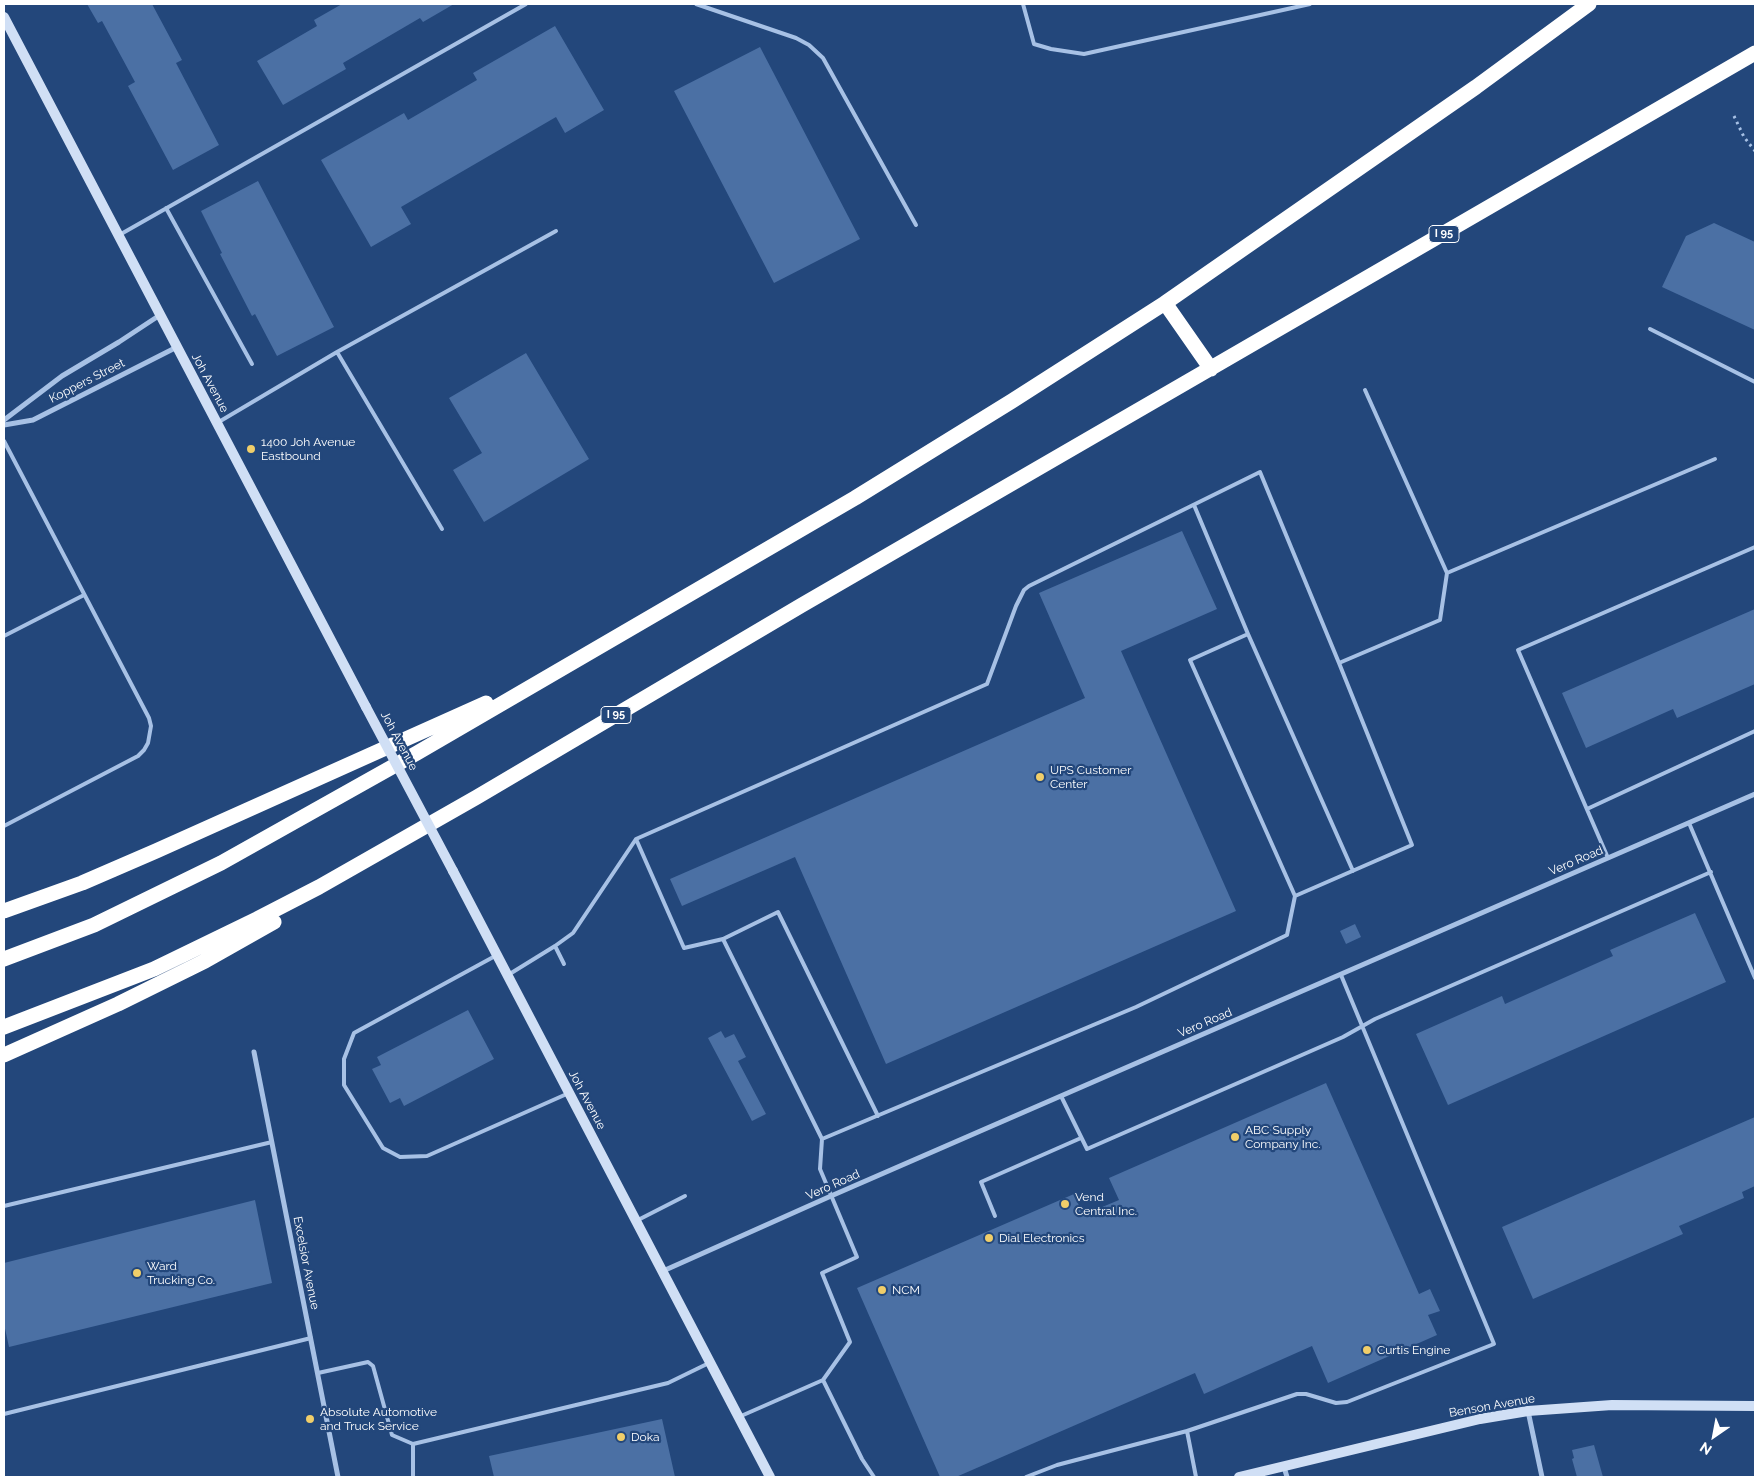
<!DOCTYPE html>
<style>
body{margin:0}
#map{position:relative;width:1759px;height:1481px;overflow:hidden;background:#23477b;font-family:Raleway,sans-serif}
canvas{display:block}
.frame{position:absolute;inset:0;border:5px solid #fff;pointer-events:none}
.north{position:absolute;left:1689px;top:1411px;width:50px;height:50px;-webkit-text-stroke:4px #23477b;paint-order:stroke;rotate:213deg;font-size:14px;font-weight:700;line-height:20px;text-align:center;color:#fff}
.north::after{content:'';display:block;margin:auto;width:18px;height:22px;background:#fff;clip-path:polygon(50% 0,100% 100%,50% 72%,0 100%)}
</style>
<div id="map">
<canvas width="1759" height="1481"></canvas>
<div class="frame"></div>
<div class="north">N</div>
</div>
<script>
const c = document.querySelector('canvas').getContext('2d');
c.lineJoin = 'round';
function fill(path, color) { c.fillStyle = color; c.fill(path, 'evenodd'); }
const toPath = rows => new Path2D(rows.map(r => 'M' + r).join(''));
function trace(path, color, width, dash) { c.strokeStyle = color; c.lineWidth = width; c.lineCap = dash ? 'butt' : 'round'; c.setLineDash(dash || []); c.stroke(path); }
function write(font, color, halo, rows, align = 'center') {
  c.font = font + ' Raleway,sans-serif'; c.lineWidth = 4.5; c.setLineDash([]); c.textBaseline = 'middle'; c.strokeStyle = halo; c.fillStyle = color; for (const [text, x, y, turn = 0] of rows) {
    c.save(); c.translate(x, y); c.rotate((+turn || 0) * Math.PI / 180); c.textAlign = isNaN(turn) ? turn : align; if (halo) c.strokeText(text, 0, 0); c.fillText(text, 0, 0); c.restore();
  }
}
fill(toPath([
 [87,4,152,4,182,60,176,63,219,145,173,170,128,86,135,82,102,21,98,23],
 [342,4,454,4,423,22,420,18,343,63,346,69,283,105,257,61,317,26,314,20],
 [555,26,604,110,565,133,556,117,401,207,411,224,371,247,321,160,404,113,408,120,477,80,473,73],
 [760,47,860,239,774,283,674,91],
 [258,181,334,327,277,356,255,314,252,316,220,254,222,253,201,211],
 [1714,223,1755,242,1755,330,1662,287,1686,236],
 [526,353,589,459,484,522,453,470,482,453,449,398],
 [1182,531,1217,609,1121,651,1236,911,886,1064,795,857,682,906,670,879,1085,698,1039,593],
 [1755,609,1755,684,1677,718,1673,709,1586,748,1562,693],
 [1695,913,1726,982,1448,1105,1416,1034,1502,996,1505,1004,1613,956,1610,950],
 [1355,924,1361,937,1346,944,1340,931],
 [468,1010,494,1059,404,1106,400,1098,390,1103,372,1069,381,1065,377,1057],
 [721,1031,725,1038,734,1034,746,1057,738,1061,766,1114,752,1121,708,1038],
 [1326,1083,1419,1294,1430,1289,1440,1311,1428,1315,1437,1335,1328,1383,1312,1346,1204,1394,1195,1373,956,1477,940,1477,857,1288,1074,1194,1083,1215,1119,1200,1109,1178],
 [1755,1117,1755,1186,1742,1192,1744,1198,1679,1226,1683,1234,1533,1299,1502,1227],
 [255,1200,272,1283,9,1347,4,1324,4,1263],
 [662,1419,675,1477,494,1477,489,1456],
 [1594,1445,1603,1477,1577,1477,1572,1459,1574,1458,1572,1450]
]), '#4b70a4');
trace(toPath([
 [1734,116,1744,137,1755,151]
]), '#a7c1e5', 3, [2.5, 4]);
trace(toPath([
 [696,4,796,38,809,45,823,58,916,225],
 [1023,4,1034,44,1051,49,1084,54,1310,4],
 [166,208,252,364],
 [121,234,526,4],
 [1650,329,1755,382],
 [337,352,442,529],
 [1365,390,1447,573],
 [217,423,337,352,556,231],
 [4,441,149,718,151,726,148,743,144,750,138,756,4,826],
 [1194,505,1248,634,1353,871],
 [1248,634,1190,660,1295,896],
 [4,636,84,595],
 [1339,663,1440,620,1447,573,1715,459],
 [1587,809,1755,731],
 [1689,823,1755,978],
 [636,839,684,948,723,939,822,1139],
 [1608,858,1518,650,1755,547],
 [723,939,778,912,878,1116],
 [555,946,564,964],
 [497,955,354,1033,344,1059,344,1085,383,1148,400,1157,427,1156,569,1093],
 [508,975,555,946,573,933,636,839,987,684,1016,606,1024,590,1029,586,1260,472,1339,663,1412,845,1295,896,1287,935,1136,1007,822,1139,820,1169,857,1257,822,1273,850,1342,823,1380],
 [1061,1096,1087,1149,1343,1037,1375,1019,1711,872],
 [4,1206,272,1142],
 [995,1216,981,1182,1081,1138],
 [638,1220,685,1196],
 [318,1373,368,1362,373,1366,392,1435,413,1444,668,1383,709,1363],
 [4,1414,311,1338],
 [741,1416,823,1380,862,1459,874,1477],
 [1187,1431,1297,1394,1306,1394,1336,1403,1347,1402,1494,1344,1341,975],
 [413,1477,413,1444],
 [1026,1477,1057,1465,1187,1431,1196,1477]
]), '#a7c1e5', 4);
trace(toPath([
 [4,420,62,376,119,342,160,315],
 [4,425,33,420,177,347],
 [254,1052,338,1477],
 [663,1271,831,1196,1755,794],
 [1528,1411,1542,1477],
 [1284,1467,1287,1477]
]), '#a7c1e5', 5);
trace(toPath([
 [4,17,366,707],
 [453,871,770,1477],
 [1239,1477,1480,1419,1528,1411,1612,1405,1755,1406]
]), '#d0dff5', 10);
trace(toPath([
 [1165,303,1211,369],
 [4,911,82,883,156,851,486,703],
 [4,959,94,925,221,863,417,753,855,498,1012,401,1165,303,1476,87,1589,4],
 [4,1027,154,969,257,919,319,887,477,797,802,605,1755,53],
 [4,1055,118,1004,205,961,274,922]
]), '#fff', 15);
trace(toPath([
 [366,707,453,871]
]), '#d0dff5', 10);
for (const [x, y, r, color] of [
 [251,449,5,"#f0ce6a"],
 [1040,777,5,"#f0ce6a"],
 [1235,1137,5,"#f0ce6a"],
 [1065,1204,5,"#f0ce6a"],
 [989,1238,5,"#f0ce6a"],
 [137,1273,5,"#f0ce6a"],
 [882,1290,5,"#f0ce6a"],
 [1367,1350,5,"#f0ce6a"],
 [310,1419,5,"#f0ce6a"],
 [621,1437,5,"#f0ce6a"]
]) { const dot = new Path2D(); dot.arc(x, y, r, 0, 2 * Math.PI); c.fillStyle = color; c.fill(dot); trace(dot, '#23477b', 2); }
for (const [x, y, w] of [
 [1444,234,30],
 [616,715,30]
]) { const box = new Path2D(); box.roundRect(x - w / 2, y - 8.5, w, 17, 4); c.fillStyle = '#23477b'; c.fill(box); trace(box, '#fff', 1); }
write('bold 11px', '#fff', null, [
 ["I 95",1444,234],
 ["I 95",616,715]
]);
write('12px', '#fff', '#23477b', [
 ["Koppers Street",87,381,-27],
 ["Joh Avenue",210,383,62],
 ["Joh Avenue",399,741,62],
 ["Vero Road",1576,861,-23],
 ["Vero Road",1205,1023,-23],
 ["Joh Avenue",587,1100,62],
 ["Vero Road",833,1185,-24],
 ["Excelsior Avenue",306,1263,79],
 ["Benson Avenue",1492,1406,-10]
]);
write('12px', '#fff', '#23477b', [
 ["1400 Joh Avenue",261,442],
 ["Eastbound",261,456],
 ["UPS Customer",1050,770],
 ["Center",1050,784],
 ["ABC Supply",1245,1130],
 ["Company Inc.",1245,1144],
 ["Vend",1075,1197],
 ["Central Inc.",1075,1211],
 ["Dial Electronics",999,1238],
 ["Ward",147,1266],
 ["Trucking Co.",147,1280],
 ["NCM",892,1290],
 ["Curtis Engine",1377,1350],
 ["Absolute Automotive",320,1412],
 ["and Truck Service",320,1426],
 ["Doka",631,1437]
], 'left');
</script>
